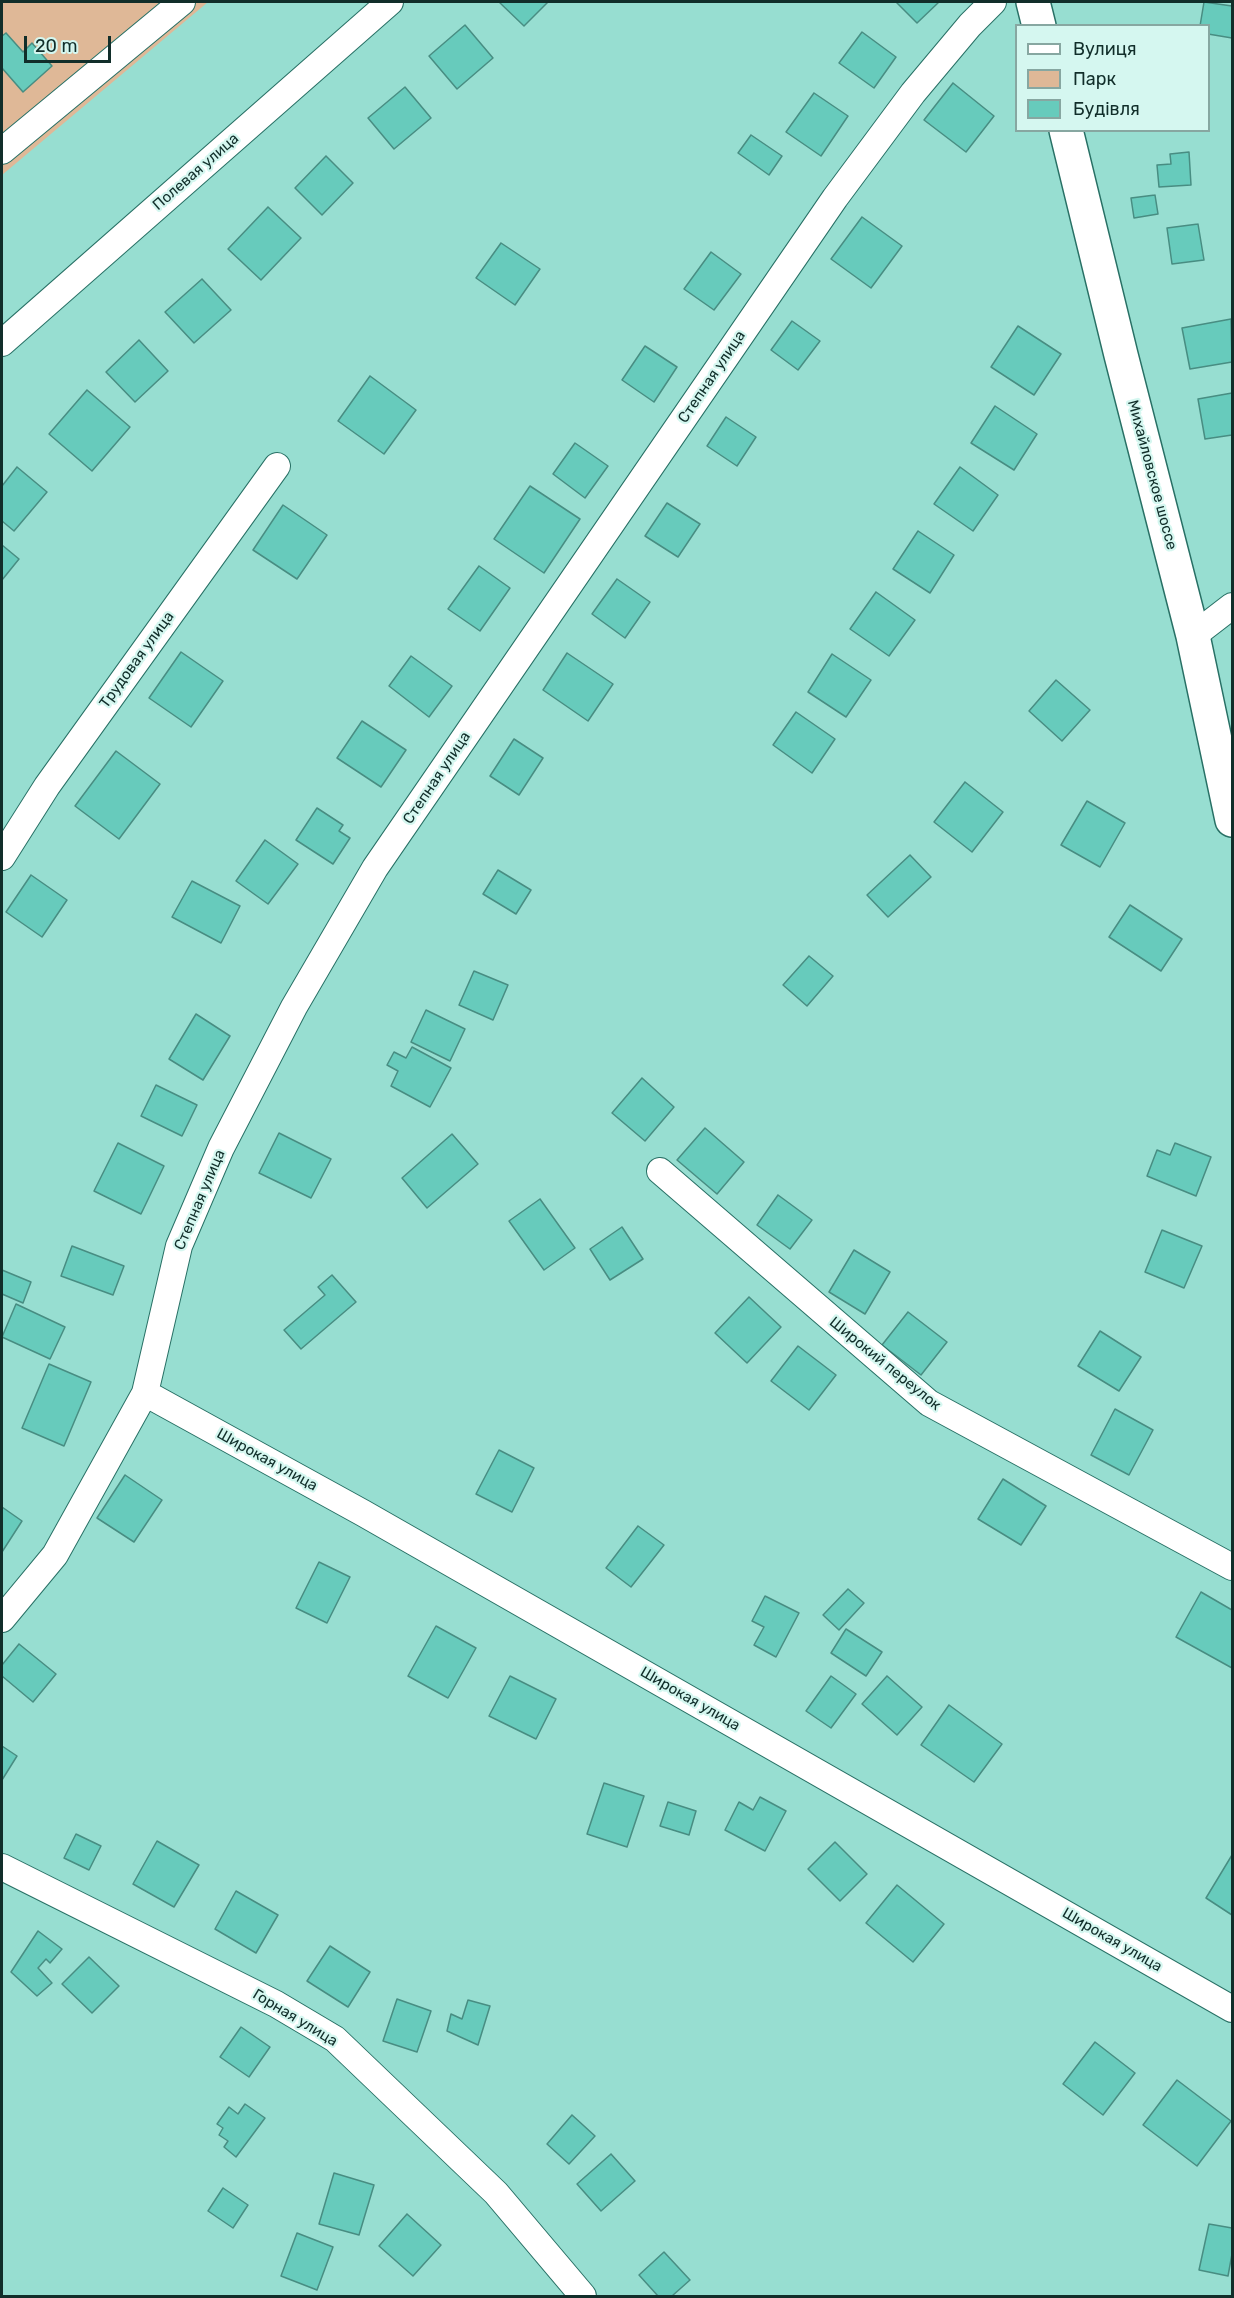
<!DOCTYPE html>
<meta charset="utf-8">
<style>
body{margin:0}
#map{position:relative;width:1234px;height:2298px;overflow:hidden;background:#97ded1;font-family:Rubik,sans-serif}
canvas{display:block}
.frame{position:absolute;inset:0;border:3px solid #112e2a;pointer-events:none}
.legend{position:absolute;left:1015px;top:24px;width:195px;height:108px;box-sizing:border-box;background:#d5f7f0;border:2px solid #87a7a1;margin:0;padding:8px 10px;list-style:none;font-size:18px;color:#112e2a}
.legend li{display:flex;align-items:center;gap:12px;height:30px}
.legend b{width:30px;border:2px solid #87a7a1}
.scale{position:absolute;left:24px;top:36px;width:87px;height:27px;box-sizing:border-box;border:3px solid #112e2a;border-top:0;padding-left:8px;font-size:18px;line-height:21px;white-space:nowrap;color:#112e2a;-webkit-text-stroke:4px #d5f7f0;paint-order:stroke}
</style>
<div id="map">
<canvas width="1234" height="2298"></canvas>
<div class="frame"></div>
<ul class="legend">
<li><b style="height:8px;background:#fff"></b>Вулиця</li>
<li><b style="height:16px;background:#dfb897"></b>Парк</li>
<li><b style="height:16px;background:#67cbbc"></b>Будівля</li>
</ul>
<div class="scale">20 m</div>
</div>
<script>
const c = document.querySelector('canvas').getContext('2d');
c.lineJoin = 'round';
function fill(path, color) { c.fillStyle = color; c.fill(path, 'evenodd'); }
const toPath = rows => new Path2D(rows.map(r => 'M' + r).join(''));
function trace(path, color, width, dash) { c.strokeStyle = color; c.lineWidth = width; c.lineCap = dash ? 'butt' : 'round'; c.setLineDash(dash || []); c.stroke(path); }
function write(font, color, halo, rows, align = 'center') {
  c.font = font + ' Rubik,sans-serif'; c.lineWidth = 4.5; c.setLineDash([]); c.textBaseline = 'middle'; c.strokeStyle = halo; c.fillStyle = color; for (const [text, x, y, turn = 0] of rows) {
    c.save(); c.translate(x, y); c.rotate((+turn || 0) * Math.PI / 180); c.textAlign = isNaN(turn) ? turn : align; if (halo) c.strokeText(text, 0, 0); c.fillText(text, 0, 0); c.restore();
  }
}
fill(toPath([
 [2,2,208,2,2,175]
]), '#dfb897');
const building = toPath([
 [499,2,548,2,524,26,499,2],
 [896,2,939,2,917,23,896,2],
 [1204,2,1232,6,1232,38,1208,34,1208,26,1200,26,1204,2],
 [465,25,493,58,457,89,429,56,465,25],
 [862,32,896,57,874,88,839,63,862,32],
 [6,33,23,52,32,43,52,66,23,92,2,68,2,36,6,33],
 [953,83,994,116,966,152,924,120,953,83],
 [405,87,431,118,394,149,368,118,405,87],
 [814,93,848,116,821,156,786,132,814,93],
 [751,135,782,156,769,175,738,153,751,135],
 [1189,152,1191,185,1159,187,1157,165,1171,164,1170,154,1189,152],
 [326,156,353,183,322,215,295,188,326,156],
 [1155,195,1158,214,1134,218,1131,198,1155,195],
 [268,207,301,238,261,280,228,249,268,207],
 [862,217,902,246,871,288,831,259,862,217],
 [1198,224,1204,260,1172,264,1167,228,1198,224],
 [501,243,540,269,515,305,476,278,501,243],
 [711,252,741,274,714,310,684,289,711,252],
 [202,279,231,310,194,343,165,312,202,279],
 [1231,319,1232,362,1190,369,1182,328,1231,319],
 [792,321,820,341,798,370,771,350,792,321],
 [1018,326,1061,354,1034,395,991,367,1018,326],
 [139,340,168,371,135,402,106,372,139,340],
 [645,346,677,367,654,402,622,380,645,346],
 [370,376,416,410,384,454,338,421,370,376],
 [87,390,130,427,92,471,49,434,87,390],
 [1232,393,1232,435,1205,439,1198,399,1232,393],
 [995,406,1037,434,1014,470,971,443,995,406],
 [726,417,756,437,737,466,707,446,726,417],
 [575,443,608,466,585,498,553,474,575,443],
 [17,467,47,492,14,531,2,521,2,486,17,467],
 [960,467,998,495,973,531,934,504,960,467],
 [530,486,580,519,544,573,494,539,530,486],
 [667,503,700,524,678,557,645,536,667,503],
 [283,505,327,535,297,579,253,550,283,505],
 [918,531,954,555,930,593,893,569,918,531],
 [2,545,19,559,2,580,2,545],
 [479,566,510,588,480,631,448,609,479,566],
 [617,579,650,602,625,638,592,614,617,579],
 [876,592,915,620,889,656,850,629,876,592],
 [181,652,223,681,191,727,149,698,181,652],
 [567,653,613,684,588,721,543,690,567,653],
 [832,654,871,680,846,717,808,692,832,654],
 [411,656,452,686,429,717,389,686,411,656],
 [1056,680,1090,710,1062,741,1029,711,1056,680],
 [796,712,835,739,812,773,773,745,796,712],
 [362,721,406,750,381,787,337,758,362,721],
 [514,739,543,758,519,795,490,776,514,739],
 [116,751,160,784,119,839,75,806,116,751],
 [965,782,1003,812,972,852,934,822,965,782],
 [1087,801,1125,823,1100,867,1061,845,1087,801],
 [317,808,343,825,339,831,350,838,333,864,296,840,317,808],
 [265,840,298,864,268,904,236,881,265,840],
 [910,855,931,877,888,917,867,895,910,855],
 [498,870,531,890,516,914,483,894,498,870],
 [31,875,67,900,42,937,6,912,31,875],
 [192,881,240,906,221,943,172,917,192,881],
 [1130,905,1182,939,1161,971,1109,937,1130,905],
 [809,956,833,976,807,1006,783,985,809,956],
 [474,971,508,985,493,1020,459,1005,474,971],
 [426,1010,465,1029,450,1061,411,1042,426,1010],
 [196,1014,230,1036,203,1080,169,1059,196,1014],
 [412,1047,451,1068,430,1107,391,1086,398,1071,387,1065,394,1052,406,1058,412,1047],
 [642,1078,674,1107,645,1141,612,1113,642,1078],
 [156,1085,197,1105,182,1136,141,1116,156,1085],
 [705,1128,744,1162,717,1194,677,1160,705,1128],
 [279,1133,331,1159,311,1198,259,1173,279,1133],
 [452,1134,478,1164,427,1208,402,1178,452,1134],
 [118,1143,164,1166,141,1214,94,1191,118,1143],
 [1175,1143,1211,1157,1196,1196,1147,1176,1157,1150,1170,1155,1175,1143],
 [778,1195,812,1220,790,1249,757,1225,778,1195],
 [540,1199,575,1248,544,1270,509,1221,540,1199],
 [622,1227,643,1259,610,1280,590,1249,622,1227],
 [1162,1230,1202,1246,1184,1288,1145,1272,1162,1230],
 [72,1246,124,1266,113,1295,61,1276,72,1246],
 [854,1250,890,1272,865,1314,829,1292,854,1250],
 [2,1270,31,1282,23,1303,2,1294,2,1270],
 [332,1275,356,1302,301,1349,284,1330,325,1295,318,1287,332,1275],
 [749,1297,781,1327,747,1363,715,1333,749,1297],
 [16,1304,65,1327,50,1359,2,1337,16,1304],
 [908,1312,947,1342,921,1375,882,1345,908,1312],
 [1100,1331,1141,1357,1119,1391,1078,1366,1100,1331],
 [798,1346,836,1375,809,1410,771,1381,798,1346],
 [49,1364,91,1382,64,1446,22,1428,49,1364],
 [1115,1409,1153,1430,1129,1475,1091,1455,1115,1409],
 [499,1450,534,1468,512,1512,476,1494,499,1450],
 [125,1475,162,1500,134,1542,97,1518,125,1475],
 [1003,1479,1046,1506,1021,1545,978,1519,1003,1479],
 [2,1507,22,1521,2,1552,2,1507],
 [638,1526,664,1545,631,1587,606,1568,638,1526],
 [319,1562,350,1577,327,1623,296,1608,319,1562],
 [848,1589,864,1603,839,1630,823,1615,848,1589],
 [1201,1592,1232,1610,1232,1668,1176,1637,1201,1592],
 [765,1596,799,1613,776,1657,754,1645,764,1627,752,1621,765,1596],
 [436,1626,476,1648,448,1698,408,1676,436,1626],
 [846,1629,882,1652,866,1676,831,1653,846,1629],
 [19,1644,56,1674,33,1702,2,1676,2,1665,19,1644],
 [510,1676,556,1699,536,1739,489,1716,510,1676],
 [831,1676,856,1694,831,1728,806,1711,831,1676],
 [887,1676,922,1707,897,1735,862,1704,887,1676],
 [949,1705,1002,1744,974,1782,921,1745,949,1705],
 [2,1746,17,1756,2,1780,2,1746],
 [604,1783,644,1796,627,1847,587,1834,604,1783],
 [760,1797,786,1811,765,1851,725,1830,739,1802,753,1810,760,1797],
 [668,1802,696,1811,689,1835,660,1826,668,1802],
 [76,1834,101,1846,89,1870,64,1858,76,1834],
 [157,1841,199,1865,174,1907,133,1884,157,1841],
 [835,1842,867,1874,840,1901,808,1869,835,1842],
 [1232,1855,1232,1915,1206,1898,1232,1855],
 [897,1885,944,1924,913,1962,866,1923,897,1885],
 [236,1891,278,1915,256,1953,215,1929,236,1891],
 [38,1931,62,1949,50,1963,46,1959,38,1968,52,1983,37,1996,11,1972,38,1931],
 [330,1946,370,1972,348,2007,307,1981,330,1946],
 [89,1957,119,1986,92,2013,62,1984,89,1957],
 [397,1999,431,2011,417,2052,383,2041,397,1999],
 [468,2000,490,2006,478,2045,447,2031,451,2014,462,2019,468,2000],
 [241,2027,270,2047,249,2077,220,2057,241,2027],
 [1095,2042,1135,2073,1103,2115,1063,2084,1095,2042],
 [1177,2080,1231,2121,1197,2166,1143,2125,1177,2080],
 [245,2104,265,2118,236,2157,224,2147,228,2141,219,2135,223,2128,217,2124,229,2107,238,2114,245,2104],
 [572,2115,595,2136,569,2164,547,2144,572,2115],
 [611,2154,635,2181,601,2211,577,2184,611,2154],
 [334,2173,374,2185,359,2235,319,2224,334,2173],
 [223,2188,248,2205,233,2228,208,2211,223,2188],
 [407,2214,441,2245,413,2276,379,2246,407,2214],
 [1209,2224,1232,2228,1232,2254,1228,2276,1199,2270,1209,2224],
 [297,2233,333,2247,317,2290,281,2276,297,2233],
 [664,2252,690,2280,672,2296,658,2296,639,2275,664,2252]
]);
fill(building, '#67cbbc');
trace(building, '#488d82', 1.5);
const minor = toPath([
 [2,151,182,2],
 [2,343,390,2],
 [1193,636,1232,606],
 [2,857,47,786,277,466],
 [660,1171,929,1403,1232,1567],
 [145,1393,363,1513,1232,2009],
 [2,1619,55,1555,145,1393,179,1246,221,1148,294,1007,375,868,835,198,913,93,970,25,993,2],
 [2,1867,276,2004,335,2039,496,2193,583,2296]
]);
const secondary = toPath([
 [1033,2,1039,26],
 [1066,130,1121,355,1193,636,1232,820]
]);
trace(minor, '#287065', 28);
trace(secondary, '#287065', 36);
trace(minor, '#fff', 26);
trace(secondary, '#fff', 33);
write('15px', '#112e2a', '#d5f7f0', [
 ["Полевая улица",196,172,-41],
 ["Степная улица",712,377,-56],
 ["Михайловское шоссе",1152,475,75],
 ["Трудовая улица",137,660,-54],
 ["Степная улица",437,778,-56],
 ["Степная улица",200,1200,-67],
 ["Широкий переулок",885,1364,39],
 ["Широкая улица",267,1460,29],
 ["Широкая улица",690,1699,30],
 ["Широкая улица",1112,1940,30],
 ["Горная улица",295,2018,31]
]);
</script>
